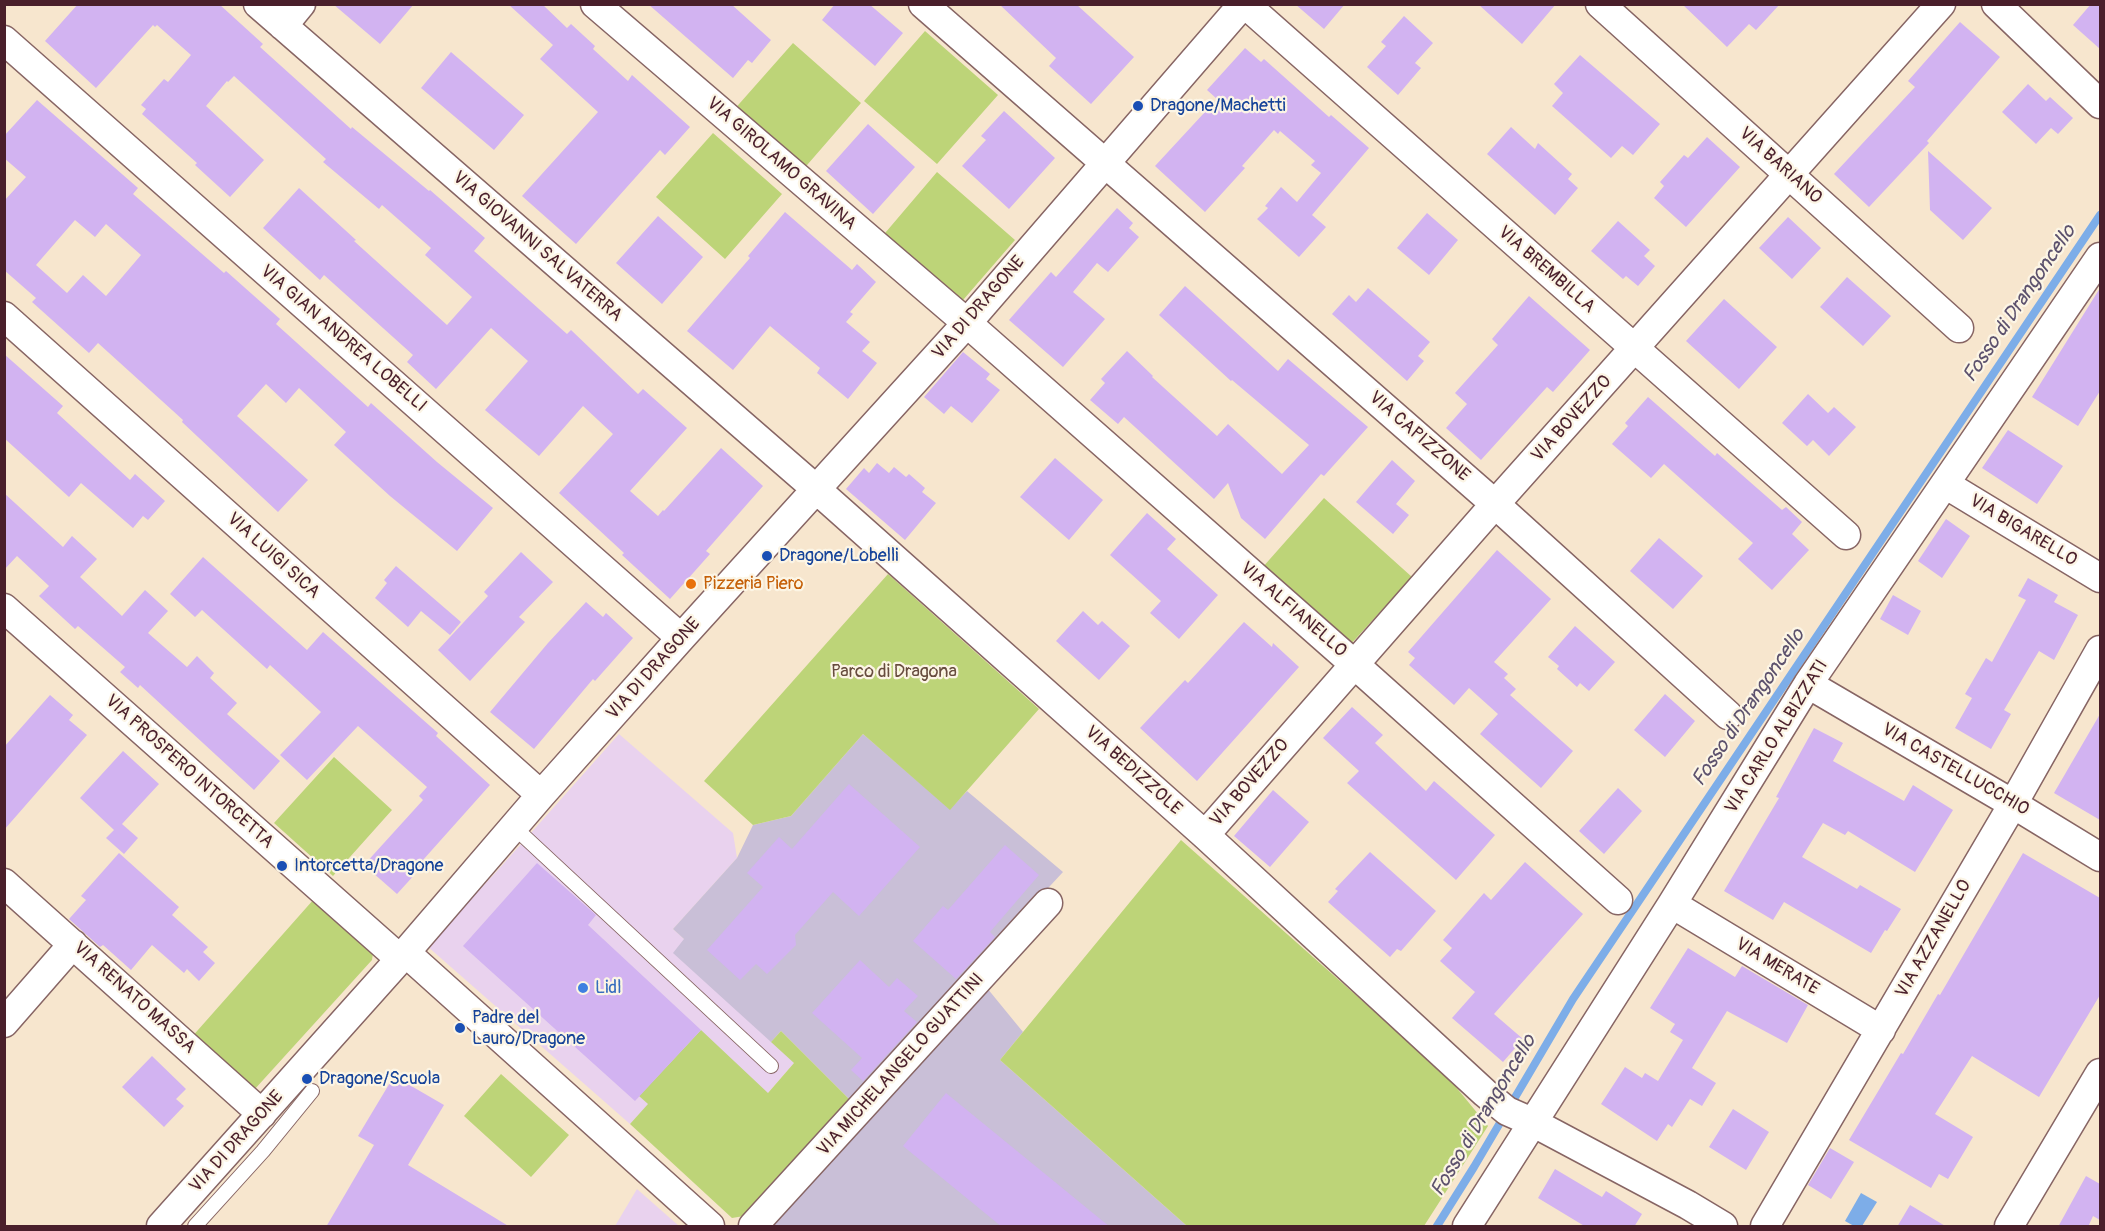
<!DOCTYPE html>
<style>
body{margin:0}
#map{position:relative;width:2105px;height:1231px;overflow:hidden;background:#f7e6ce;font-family:Pangolin,sans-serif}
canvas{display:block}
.frame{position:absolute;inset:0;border:6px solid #4a1f2b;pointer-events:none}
</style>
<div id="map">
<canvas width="2105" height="1231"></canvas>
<div class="frame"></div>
</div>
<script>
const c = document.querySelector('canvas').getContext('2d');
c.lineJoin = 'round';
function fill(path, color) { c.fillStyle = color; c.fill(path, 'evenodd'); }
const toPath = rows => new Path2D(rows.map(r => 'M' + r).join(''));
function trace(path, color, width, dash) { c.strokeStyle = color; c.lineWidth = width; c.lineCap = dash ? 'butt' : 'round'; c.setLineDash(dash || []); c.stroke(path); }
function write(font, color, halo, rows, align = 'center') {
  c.font = font + ' Pangolin,sans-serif'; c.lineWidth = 4.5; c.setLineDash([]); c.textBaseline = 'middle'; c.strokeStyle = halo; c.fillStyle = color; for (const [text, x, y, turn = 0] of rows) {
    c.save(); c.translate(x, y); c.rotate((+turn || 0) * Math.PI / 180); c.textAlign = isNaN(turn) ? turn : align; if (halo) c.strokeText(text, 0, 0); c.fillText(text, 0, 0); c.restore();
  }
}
fill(toPath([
 [619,734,733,833,737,858,673,929,684,939,794,1063,768,1093,640,1096,649,1104,630,1124,427,946,497,871],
 [637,1189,679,1226,615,1226]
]), '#e9d2ee');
fill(toPath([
 [863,734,950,809,967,791,1063,872,851,1101,781,1031,771,1042,673,953,684,939,673,929,737,858,753,825,791,816],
 [987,988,1023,1032,1000,1060,1187,1226,772,1226]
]), '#c9bfd7');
fill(toPath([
 [925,31,998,95,937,164,864,101],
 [793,43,861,103,801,172,732,112],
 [713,133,782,194,725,259,656,197],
 [937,172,1015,240,957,307,880,239],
 [1324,498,1412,577,1349,646,1262,568],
 [888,574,1039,709,950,810,863,734,791,816,753,825,704,781],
 [334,757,392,810,333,876,274,823],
 [1181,840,1446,1075,1488,1126,1424,1226,1187,1226,1000,1060],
 [314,899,373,953,372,960,254,1090,190,1039],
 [701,1030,768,1093,794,1063,771,1042,781,1031,851,1101,744,1216,732,1218,630,1124,648,1104,639,1096],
 [501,1074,569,1135,531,1177,464,1116]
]), '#bdd478');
fill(toPath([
 [1861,1193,1877,1202,1862,1226,1854,1226,1845,1221]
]), '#7dade8');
trace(toPath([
 [1437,1226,1474,1167,1573,999,2100,215]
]), '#7dade8', 8);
fill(toPath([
 [78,4,219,4,263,44,260,47,351,129,352,127,429,191,430,190,485,238,474,251,567,334,571,330,638,394,643,389,687,428,630,491,658,516,663,510,664,511,721,448,763,486,706,551,710,554,670,599,622,555,624,553,559,493,613,434,583,406,539,456,485,410,528,361,491,328,436,389,407,362,413,355,324,275,320,280,263,228,299,188,356,240,354,241,447,325,472,297,425,255,431,248,382,205,379,209,323,162,326,159,234,76,228,82,227,81,206,106,264,160,230,197,195,165,197,163,142,114,146,109,141,105,164,79,168,82,191,55,157,25,155,27,153,25,96,88,45,41],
 [333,4,414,4,380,44],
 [508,4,542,4,567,28,571,24,595,46,593,49,628,81,632,75,690,127,665,155,660,150,576,244,522,196,598,112,540,59,553,45],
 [648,4,731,4,771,40,752,63,748,60,733,78],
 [835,4,869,4,903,33,875,66,822,20],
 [999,4,1076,4,1134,57,1091,104,1049,66,1056,58],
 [1295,4,1345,4,1324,29],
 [1478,4,1556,4,1522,44],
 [1682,4,1780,4,1756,30,1749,24,1727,47],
 [2091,4,2100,4,2100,49,2073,25],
 [1404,16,1433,43,1415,63,1421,68,1398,95,1367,67,1386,46,1381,42],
 [1960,22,2000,57,1927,141,1929,143,1869,207,1834,174,1915,87,1908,81],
 [1245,48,1261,62,1264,59,1329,117,1331,115,1369,148,1312,215,1326,227,1299,257,1257,219,1268,208,1265,206,1281,187,1297,202,1321,173,1311,165,1315,161,1280,131,1278,134,1274,130,1242,166,1245,168,1205,212,1155,166,1217,99,1207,90],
 [451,52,524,115,494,150,421,88],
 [1580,55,1660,124,1633,155,1622,146,1611,158,1552,106,1563,93,1554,84],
 [2028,84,2046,101,2050,97,2073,118,2058,134,2051,128,2036,144,2002,112],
 [37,100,138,188,133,194,224,273,226,271,280,319,276,324,368,407,371,403,437,462,493,508,457,551,390,496,334,445,346,432,299,388,286,403,266,384,237,416,308,480,278,512,182,422,183,420,98,343,89,353,32,302,36,298,4,270,4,201,26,177,4,158,4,136],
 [75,220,95,237,106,224,141,255,106,296,83,275,67,293,36,265],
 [1004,111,1055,158,1009,209,962,166,986,140,981,136],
 [868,124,915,167,873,214,826,171],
 [1511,127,1535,149,1538,143,1572,174,1568,179,1578,188,1555,215,1487,154],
 [1707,137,1740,167,1686,227,1654,198,1664,186,1660,182,1684,155,1688,158],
 [1928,151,1992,208,1963,240,1930,210],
 [1117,208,1133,223,1129,228,1139,237,1108,272,1097,263,1073,292,1105,319,1063,367,1009,320,1051,272,1056,277],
 [785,212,852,270,857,264,876,282,850,312,853,314,846,322,870,342,862,351,877,363,848,399,817,373,820,368,770,326,733,370,687,331,750,258,748,256],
 [1427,213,1458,240,1429,275,1397,248],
 [658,216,703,257,662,304,616,263],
 [1788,217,1821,248,1792,279,1759,248],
 [1618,221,1650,250,1644,256,1655,266,1638,286,1626,276,1623,279,1591,251],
 [1847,277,1891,316,1863,346,1820,307],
 [1185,286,1278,371,1288,359,1368,427,1324,476,1321,474,1265,539,1241,518,1228,483,1214,499,1124,417,1118,424,1090,400,1105,383,1101,379,1127,351,1153,376,1152,377,1217,436,1228,424,1282,474,1309,445,1232,380,1231,381,1159,315],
 [1368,288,1430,342,1418,356,1424,361,1407,381,1332,314,1349,295,1356,302],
 [2100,288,2100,391,2078,426,2032,397],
 [1529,296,1590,350,1553,392,1547,387,1481,460,1446,428,1467,404,1455,393,1498,345,1492,339],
 [1724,299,1777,347,1739,389,1686,341],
 [963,352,990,374,986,379,1000,390,972,423,951,406,944,414,924,397],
 [4,354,63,406,57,413,130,480,135,474,165,501,148,520,143,516,133,528,81,483,69,497,4,438],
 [1808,394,1828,413,1834,407,1856,427,1829,456,1813,440,1807,446,1782,423],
 [1648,397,1715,456,1717,453,1782,510,1786,507,1802,522,1792,534,1809,550,1772,590,1738,559,1753,543,1664,464,1651,478,1612,444,1628,426,1625,423],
 [2008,430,2063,466,2037,504,1982,468],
 [1055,458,1103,500,1069,540,1020,497],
 [1392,460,1415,481,1396,504,1409,515,1393,534,1356,502],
 [877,463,889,473,894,467,906,477,909,474,925,488,922,492,936,503,905,540,846,489,864,468,869,473],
 [4,493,63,547,72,536,97,559,80,577,122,616,145,590,168,611,148,633,187,667,197,656,214,673,210,678,237,703,227,714,280,761,254,790,140,685,138,688,120,672,125,667,78,626,75,629,39,596,49,586,17,556,4,570],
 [1147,513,1176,539,1167,549,1218,595,1179,639,1150,613,1161,601,1110,555],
 [1946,519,1970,536,1942,578,1918,561],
 [1659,538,1703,576,1673,609,1630,571],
 [1497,550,1551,599,1494,662,1508,674,1504,678,1516,689,1510,695,1573,751,1541,788,1480,734,1498,714,1469,688,1454,705,1409,665,1415,658,1408,652],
 [521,552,553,582,519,617,525,622,470,681,438,650,488,596,484,592],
 [203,557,307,650,323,632,438,733,436,736,490,785,423,860,426,862,397,894,364,865,423,800,419,796,427,787,358,726,307,780,280,755,321,712,270,665,267,669,202,610,195,617,170,594],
 [396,566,461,622,450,635,421,611,408,627,375,598,387,583,384,580],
 [2028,578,2058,595,2054,602,2078,615,2054,660,2039,651,2004,710,2011,714,1991,749,1955,728,1972,698,1965,694,1986,658,1992,662,2026,600,2018,596],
 [1893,595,1921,611,1908,635,1880,619],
 [586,602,603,617,606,613,633,638,595,681,593,679,534,749,490,712,548,643],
 [1083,611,1098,625,1102,621,1130,646,1099,680,1056,641],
 [1244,622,1272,647,1273,643,1299,667,1197,781,1140,728,1185,680,1188,683],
 [1575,626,1615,662,1589,691,1580,683,1577,687,1557,669,1559,666,1548,657],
 [1665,694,1695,721,1665,757,1634,730],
 [50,695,73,715,69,720,87,735,4,830,4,747],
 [1352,707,1383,735,1375,743,1426,791,1434,781,1495,835,1456,880,1347,783,1359,771,1323,738],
 [2100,714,2100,820,2054,793],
 [1814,728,1843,743,1833,761,1904,801,1913,785,1953,810,1915,872,1848,831,1845,835,1823,823,1802,857,1857,889,1860,885,1901,909,1887,931,1885,930,1871,953,1784,902,1773,920,1724,891,1779,798,1776,797],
 [123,751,159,784,122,824,138,838,124,854,106,838,114,830,80,798],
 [849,784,920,847,859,916,833,892,795,935,796,945,767,974,756,964,740,980,707,950,763,887,747,873,779,837,792,849],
 [1618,788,1642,811,1604,854,1579,831],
 [1273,790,1309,822,1270,867,1234,836],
 [1005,845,1039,875,990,932,995,937,956,979,913,941,943,906,948,910],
 [1370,852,1436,911,1401,951,1397,949,1390,957,1328,902,1338,891,1335,889],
 [119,853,179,907,172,915,208,947,203,952,215,963,199,981,187,969,184,973,152,945,131,970,103,945,100,947,69,919,86,900,81,896],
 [2023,853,2100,898,2100,995,2039,1097,1972,1056,1935,1114,1973,1137,1948,1179,1939,1174,1931,1188,1849,1140,1901,1053,1903,1054,1938,994,1940,995],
 [1525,862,1583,914,1494,1014,1523,1039,1503,1062,1452,1018,1475,992,1440,961,1452,948,1443,940,1484,893,1491,900],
 [537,863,596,915,588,925,701,1030,635,1101,463,946],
 [1688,948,1735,977,1742,966,1808,1005,1787,1043,1727,1011,1692,1068,1716,1083,1702,1106,1690,1099,1672,1127,1668,1124,1657,1141,1601,1104,1625,1067,1642,1078,1645,1073,1658,1081,1683,1040,1670,1032,1675,1024,1650,1008],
 [860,960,889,987,897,978,918,996,904,1011,917,1022,863,1081,851,1070,862,1058,812,1013],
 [152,1056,186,1089,176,1099,184,1106,164,1127,122,1087],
 [394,1076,444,1105,408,1165,510,1227,326,1227,374,1145,358,1136],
 [946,1093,1110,1227,1002,1227,903,1146],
 [1733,1109,1769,1132,1746,1170,1709,1147],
 [1830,1148,1854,1162,1831,1199,1808,1185],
 [1555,1169,1602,1197,1606,1191,1642,1214,1634,1227,1586,1227,1538,1198],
 [2086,1176,2100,1184,2100,1220,2093,1216,2088,1227,2058,1227],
 [1910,1205,1947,1227,1897,1227]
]), '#d2b3f1');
const service = toPath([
 [514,827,771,1066],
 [195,1226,263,1151,312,1091]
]);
const minor = toPath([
 [258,4,816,489,1205,835,1485,1093,1507,1111,1532,1122,1688,1205,1723,1226],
 [595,4,967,323,1354,664,1618,900],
 [923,4,1495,504,1728,715],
 [1245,4,1846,535],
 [1600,4,1959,328],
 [1996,4,2100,104],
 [283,26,301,4],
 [4,40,681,638],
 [4,316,541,795],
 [1945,484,2100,578],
 [4,608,400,959],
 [1808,684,2013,804,2100,857],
 [1205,835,1495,504,1941,4],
 [4,883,262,1114],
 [1672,904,1881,1030],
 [405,952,710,1226],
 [4,1023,73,944],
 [161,1226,400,959,541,795,681,638,967,323,1243,4],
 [753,1226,1048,903],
 [1467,1226,1672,904,1808,684,2100,257],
 [1765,1226,2013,804,2100,650],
 [2009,1226,2100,1073]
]);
trace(service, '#876564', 16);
trace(minor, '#876564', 31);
trace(service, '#fff', 14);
trace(minor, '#fff', 28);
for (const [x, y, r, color] of [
 [1138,106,6,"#1a4fb4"],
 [767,556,6,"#1a4fb4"],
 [691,584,6,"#e8710a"],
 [282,866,6,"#1a4fb4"],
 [583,988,6,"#3f7fe0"],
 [460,1028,6,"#1a4fb4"],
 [307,1079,6,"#1a4fb4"]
]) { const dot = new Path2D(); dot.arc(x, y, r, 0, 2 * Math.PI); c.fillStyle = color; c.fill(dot); trace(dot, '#fcf5e5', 2); }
write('18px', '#164399', '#fcf5e5', [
 ["Dragone/Machetti",1150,106],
 ["Dragone/Lobelli",779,556],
 ["Intorcetta/Dragone",294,866],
 ["Padre del",472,1018],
 ["Lauro/Dragone",472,1039],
 ["Dragone/Scuola",319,1079]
], 'left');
write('18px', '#4a1f2b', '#fcf5e5', [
 ["VIA GIROLAMO GRAVINA",781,164,41],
 ["VIA BARIANO",1780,166,42],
 ["VIA GIOVANNI SALVATERRA",537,247,41],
 ["VIA BREMBILLA",1546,270,41],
 ["VIA DI DRAGONE",979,308,-49],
 ["VIA GIAN ANDREA LOBELLI",343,339,41],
 ["VIA BOVEZZO",1572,419,-48],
 ["VIA CAPIZZONE",1419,437,41],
 ["VIA BIGARELLO",2023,531,31],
 ["VIA LUIGI SICA",273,556,42],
 ["VIA ALFIANELLO",1293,610,41],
 ["VIA DI DRAGONE",654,669,-48],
 ["VIA CARLO ALBIZZATI",1777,737,-58],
 ["VIA CASTELLUCCHIO",1955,770,30],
 ["VIA BEDIZZOLE",1133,771,42],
 ["VIA PROSPERO INTORCETTA",189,772,42],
 ["VIA BOVEZZO",1250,783,-49],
 ["VIA AZZANELLO",1934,939,-60],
 ["VIA MERATE",1777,967,31],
 ["VIA RENATO MASSA",134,998,42],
 ["VIA MICHELANGELO GUATTINI",901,1065,-48],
 ["VIA DI DRAGONE",237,1142,-48]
]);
write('18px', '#c56008', '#fcf5e5', [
 ["Pizzeria Piero",703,584]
], 'left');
write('18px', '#674c3e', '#fcf5e5', [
 ["Parco di Dragona",894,672]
]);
write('18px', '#366cbe', '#fcf5e5', [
 ["Lidl",595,988]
], 'left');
write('italic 20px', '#5c516d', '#fcf5e5', [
 ["Fosso di Drangoncello",2020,304,-56],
 ["Fosso di Drangoncello",1749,708,-56],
 ["Fosso di Drangoncello",1484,1116,-59]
]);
</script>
